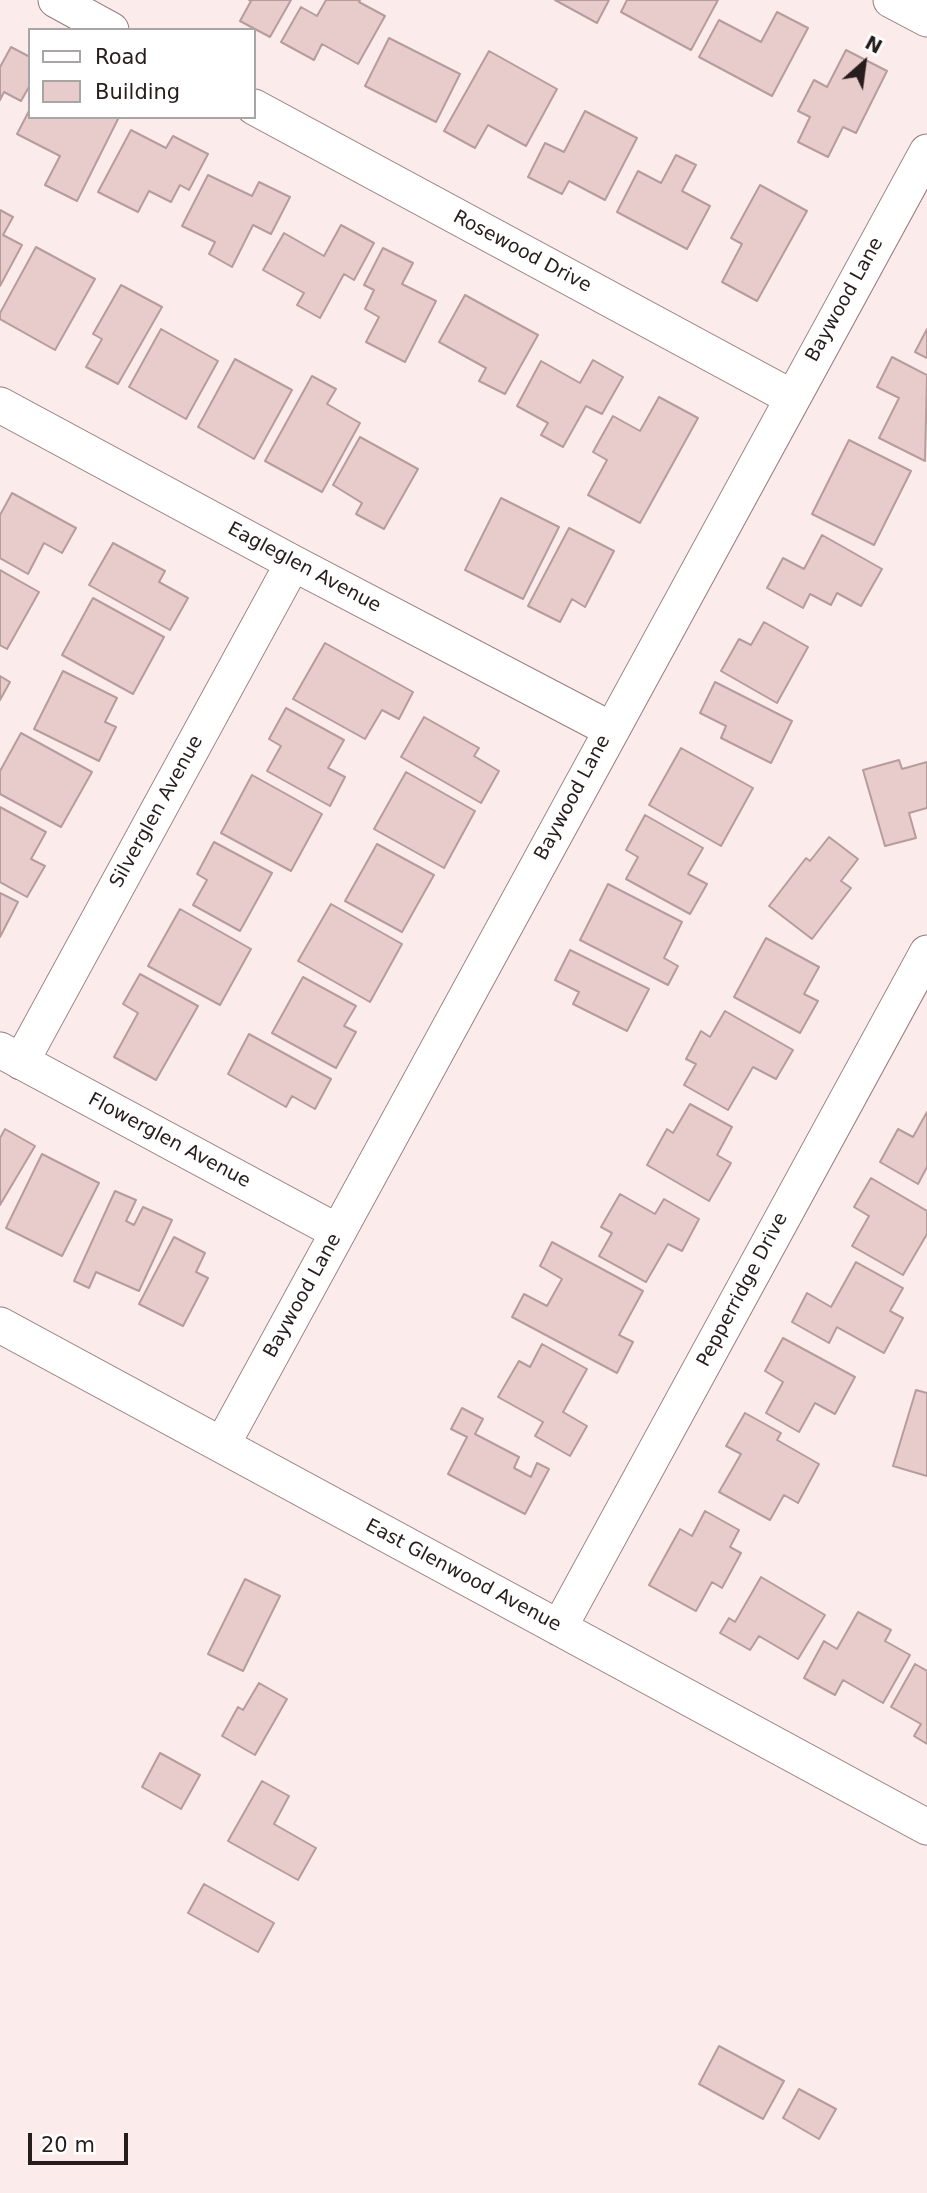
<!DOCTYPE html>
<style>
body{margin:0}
#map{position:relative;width:927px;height:2193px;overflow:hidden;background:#fcebeb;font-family:"DejaVu Sans",sans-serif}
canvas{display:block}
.legend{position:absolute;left:28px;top:28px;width:228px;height:91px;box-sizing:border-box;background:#fff;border:2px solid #a9a5a5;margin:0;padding:9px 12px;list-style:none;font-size:21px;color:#271d1d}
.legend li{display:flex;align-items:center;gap:14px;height:35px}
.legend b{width:35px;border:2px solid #a9a5a5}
.north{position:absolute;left:829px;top:28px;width:70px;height:70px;-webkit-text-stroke:5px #fff;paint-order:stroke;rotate:28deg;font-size:19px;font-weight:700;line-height:28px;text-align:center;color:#271d1d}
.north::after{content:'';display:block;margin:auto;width:24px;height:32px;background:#271d1d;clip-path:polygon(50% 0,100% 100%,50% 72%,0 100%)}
.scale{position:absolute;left:28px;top:2133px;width:100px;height:32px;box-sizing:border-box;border:4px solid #271d1d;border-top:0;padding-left:9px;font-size:21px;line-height:24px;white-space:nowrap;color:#271d1d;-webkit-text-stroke:5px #fff;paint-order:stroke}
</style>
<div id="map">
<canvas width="927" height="2193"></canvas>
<ul class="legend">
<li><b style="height:9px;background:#fff"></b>Road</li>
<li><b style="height:19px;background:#e8cccc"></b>Building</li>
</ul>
<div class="north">N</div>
<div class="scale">20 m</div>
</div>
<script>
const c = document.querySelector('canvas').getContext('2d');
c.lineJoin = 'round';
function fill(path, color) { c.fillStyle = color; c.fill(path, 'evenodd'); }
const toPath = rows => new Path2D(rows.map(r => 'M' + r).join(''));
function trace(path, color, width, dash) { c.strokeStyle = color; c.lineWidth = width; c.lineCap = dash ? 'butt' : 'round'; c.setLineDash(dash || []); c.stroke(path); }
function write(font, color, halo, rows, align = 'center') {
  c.font = font + ' "DejaVu Sans",sans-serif'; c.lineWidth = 5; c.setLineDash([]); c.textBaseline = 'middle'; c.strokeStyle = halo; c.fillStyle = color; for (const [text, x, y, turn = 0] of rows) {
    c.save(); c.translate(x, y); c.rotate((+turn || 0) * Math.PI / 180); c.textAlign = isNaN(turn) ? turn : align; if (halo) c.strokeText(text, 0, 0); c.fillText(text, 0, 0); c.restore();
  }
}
const building = toPath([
 [249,0,291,0,270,37,240,21,251,1,249,0],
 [326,0,360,0,359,2,385,16,358,64,322,44,314,60,281,42,301,7,317,16,326,0],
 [555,0,609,0,597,23,555,0],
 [627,0,718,0,691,50,621,12,627,0],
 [777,12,808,28,772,96,699,57,719,20,761,42,777,12],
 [389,38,460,74,436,122,365,86,389,38],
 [11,47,30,57,30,85,21,101,4,92,0,100,0,67,11,47],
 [846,50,887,71,856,133,843,127,828,157,798,142,810,117,798,111,814,80,827,87,846,50],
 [489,51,557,89,526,146,488,125,475,148,444,131,489,51],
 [30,109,30,117,119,117,77,201,45,185,60,156,17,134,30,109],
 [585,111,637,138,605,200,569,181,562,194,528,177,545,143,564,152,585,111],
 [131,130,166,148,173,136,208,154,189,190,180,185,171,202,149,191,138,212,98,192,131,130],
 [676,155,696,165,682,191,710,206,687,249,617,212,638,171,661,183,676,155],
 [208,175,252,196,259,182,290,197,271,234,253,225,232,267,209,254,215,242,182,226,208,175],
 [760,185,807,211,757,301,722,282,742,244,731,238,760,185],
 [0,210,13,217,3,235,22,245,0,286,0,210],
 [341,225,374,243,354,280,344,274,320,318,297,305,304,293,263,270,284,233,324,256,341,225],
 [36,247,95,279,55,350,0,319,0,313,36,247],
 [383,248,413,263,402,284,436,301,405,362,366,342,379,317,365,309,374,290,364,285,383,248],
 [121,285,162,307,118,384,86,367,102,339,93,334,121,285],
 [465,295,538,335,505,394,479,381,486,368,439,342,465,295],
 [161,329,218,361,186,419,129,387,161,329],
 [927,329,927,358,915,352,927,329],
 [892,357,927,375,925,461,879,438,899,398,877,387,892,357],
 [235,359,292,390,254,459,198,427,235,359],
 [593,360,623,377,602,414,586,406,563,447,541,435,548,423,517,406,541,361,580,383,593,360],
 [312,376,336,389,327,404,360,423,322,492,265,461,312,376],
 [659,397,698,418,640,523,588,495,607,460,593,452,613,416,640,431,659,397],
 [360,437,418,469,384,529,356,514,362,503,333,485,360,437],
 [849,440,911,471,874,545,812,514,849,440],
 [12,493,76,528,62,553,44,543,28,574,0,558,0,515,12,493],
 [501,498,559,527,523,599,465,570,501,498],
 [569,528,614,551,585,607,572,599,560,622,528,606,569,528],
 [822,535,882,569,861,606,837,593,831,605,810,594,803,608,767,588,783,558,804,569,822,535],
 [113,543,165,571,159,582,188,598,170,630,89,585,113,543],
 [0,570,39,592,7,649,0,645,0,570],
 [93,598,164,637,133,694,62,655,93,598],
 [764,622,808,647,777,703,721,671,739,639,751,645,764,622],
 [325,643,413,692,399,719,382,710,365,739,293,699,325,643],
 [63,671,117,698,105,722,116,727,99,761,34,729,63,671],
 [0,676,10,682,0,700,0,676],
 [715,682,792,721,771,763,721,738,726,726,700,713,715,682],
 [286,708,344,740,328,768,345,777,330,806,267,771,281,746,269,739,286,708],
 [424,717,479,748,474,756,499,771,481,803,401,757,424,717],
 [21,733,92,772,61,827,0,794,0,771,21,733],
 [681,748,753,788,721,846,649,805,681,748],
 [899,760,902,769,927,762,927,808,909,813,916,838,885,846,863,770,899,760],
 [406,772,475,811,444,868,374,829,406,772],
 [252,775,322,814,291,871,221,833,252,775],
 [0,807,46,832,31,859,45,866,27,897,0,882,0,807],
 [645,815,703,848,688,874,707,884,690,914,626,879,638,857,626,850,645,815],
 [829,837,858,859,841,881,851,888,812,939,769,906,806,858,810,861,829,837],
 [214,842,272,873,240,931,193,905,207,880,197,874,214,842],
 [377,844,434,875,402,932,345,901,377,844],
 [608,884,682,922,664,958,678,966,668,985,580,940,608,884],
 [0,893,18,902,0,937,0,893],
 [331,904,402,944,370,1002,298,961,331,904],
 [180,909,251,949,220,1005,148,966,180,909],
 [766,938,819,967,804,994,818,1001,800,1033,734,997,766,938],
 [570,950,649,989,627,1031,573,1004,579,992,555,980,570,950],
 [140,974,198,1006,156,1080,114,1057,138,1013,123,1004,140,974],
 [303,977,356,1006,344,1026,356,1032,336,1068,272,1033,303,977],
 [725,1011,793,1050,776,1079,753,1067,728,1110,684,1085,696,1064,686,1059,701,1031,710,1037,725,1011],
 [249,1034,331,1079,315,1109,292,1096,286,1107,228,1074,249,1034],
 [690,1104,732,1127,717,1155,731,1163,709,1201,647,1165,667,1129,673,1133,690,1104],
 [927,1112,927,1167,918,1184,880,1162,898,1129,913,1137,927,1112],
 [5,1129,35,1146,0,1205,0,1138,5,1129],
 [42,1154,99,1183,62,1256,6,1228,42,1154],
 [871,1178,927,1211,927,1234,903,1275,852,1246,869,1216,854,1207,871,1178],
 [115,1191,136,1200,126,1221,134,1225,143,1207,172,1220,139,1291,96,1272,89,1288,74,1281,115,1191],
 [620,1194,655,1214,664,1199,699,1219,682,1251,668,1244,646,1282,599,1256,612,1233,601,1227,620,1194],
 [174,1237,205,1253,196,1272,208,1278,183,1326,139,1304,174,1237],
 [552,1242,643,1291,619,1335,633,1342,617,1373,512,1317,524,1294,547,1306,562,1279,540,1266,552,1242],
 [856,1262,903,1288,890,1311,903,1318,884,1353,837,1327,829,1343,792,1322,807,1293,831,1307,856,1262],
 [783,1338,855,1377,835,1414,815,1403,799,1432,766,1413,783,1382,765,1371,783,1338],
 [542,1344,587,1369,563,1412,587,1426,570,1456,535,1436,543,1422,498,1397,519,1361,530,1367,542,1344],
 [916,1390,927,1393,927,1476,893,1466,916,1390],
 [462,1408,483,1419,475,1434,519,1457,514,1468,531,1477,537,1463,549,1469,525,1514,448,1474,467,1437,451,1429,462,1408],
 [745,1413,781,1433,777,1440,819,1464,798,1503,784,1495,770,1520,719,1492,741,1454,726,1446,745,1413],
 [705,1511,739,1530,730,1547,741,1553,722,1588,712,1582,696,1611,649,1585,680,1529,692,1536,705,1511],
 [761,1577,825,1615,798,1659,759,1636,750,1650,720,1633,729,1618,735,1622,761,1577],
 [245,1579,280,1596,243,1671,208,1654,245,1579],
 [858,1612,891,1630,885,1641,910,1655,883,1703,843,1680,835,1695,804,1678,824,1641,837,1649,858,1612],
 [915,1664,927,1671,927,1744,914,1736,921,1724,891,1707,915,1664],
 [259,1683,287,1699,255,1755,222,1736,238,1707,243,1710,259,1683],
 [160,1753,200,1775,181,1809,142,1787,160,1753],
 [262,1781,289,1796,274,1824,316,1848,298,1880,228,1841,262,1781],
 [204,1884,274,1923,258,1952,188,1913,204,1884],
 [719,2046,784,2081,763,2119,699,2084,719,2046],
 [799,2089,836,2109,819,2139,783,2118,799,2089]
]);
fill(building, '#e8cccc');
trace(building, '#b79c9c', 2);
const minor = toPath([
 [56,0,111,30],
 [891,0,927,19],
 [254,107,791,397],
 [0,405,293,563,610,729],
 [0,1050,338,1232],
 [21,1062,293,563],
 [0,1325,927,1827],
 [222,1445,927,152],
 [559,1628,927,953]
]);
trace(minor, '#967c7c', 37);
trace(minor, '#fff', 35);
write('19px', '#271d1d', '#fff', [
 ["Rosewood Drive",522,252,28],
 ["Baywood Lane",845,300,-61],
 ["Eagleglen Avenue",304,568,28],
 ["Baywood Lane",573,798,-62],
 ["Silverglen Avenue",157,812,-61],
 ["Flowerglen Avenue",169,1141,28],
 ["Pepperridge Drive",743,1290,-62],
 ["Baywood Lane",303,1296,-61],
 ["East Glenwood Avenue",463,1576,28]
]);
</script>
